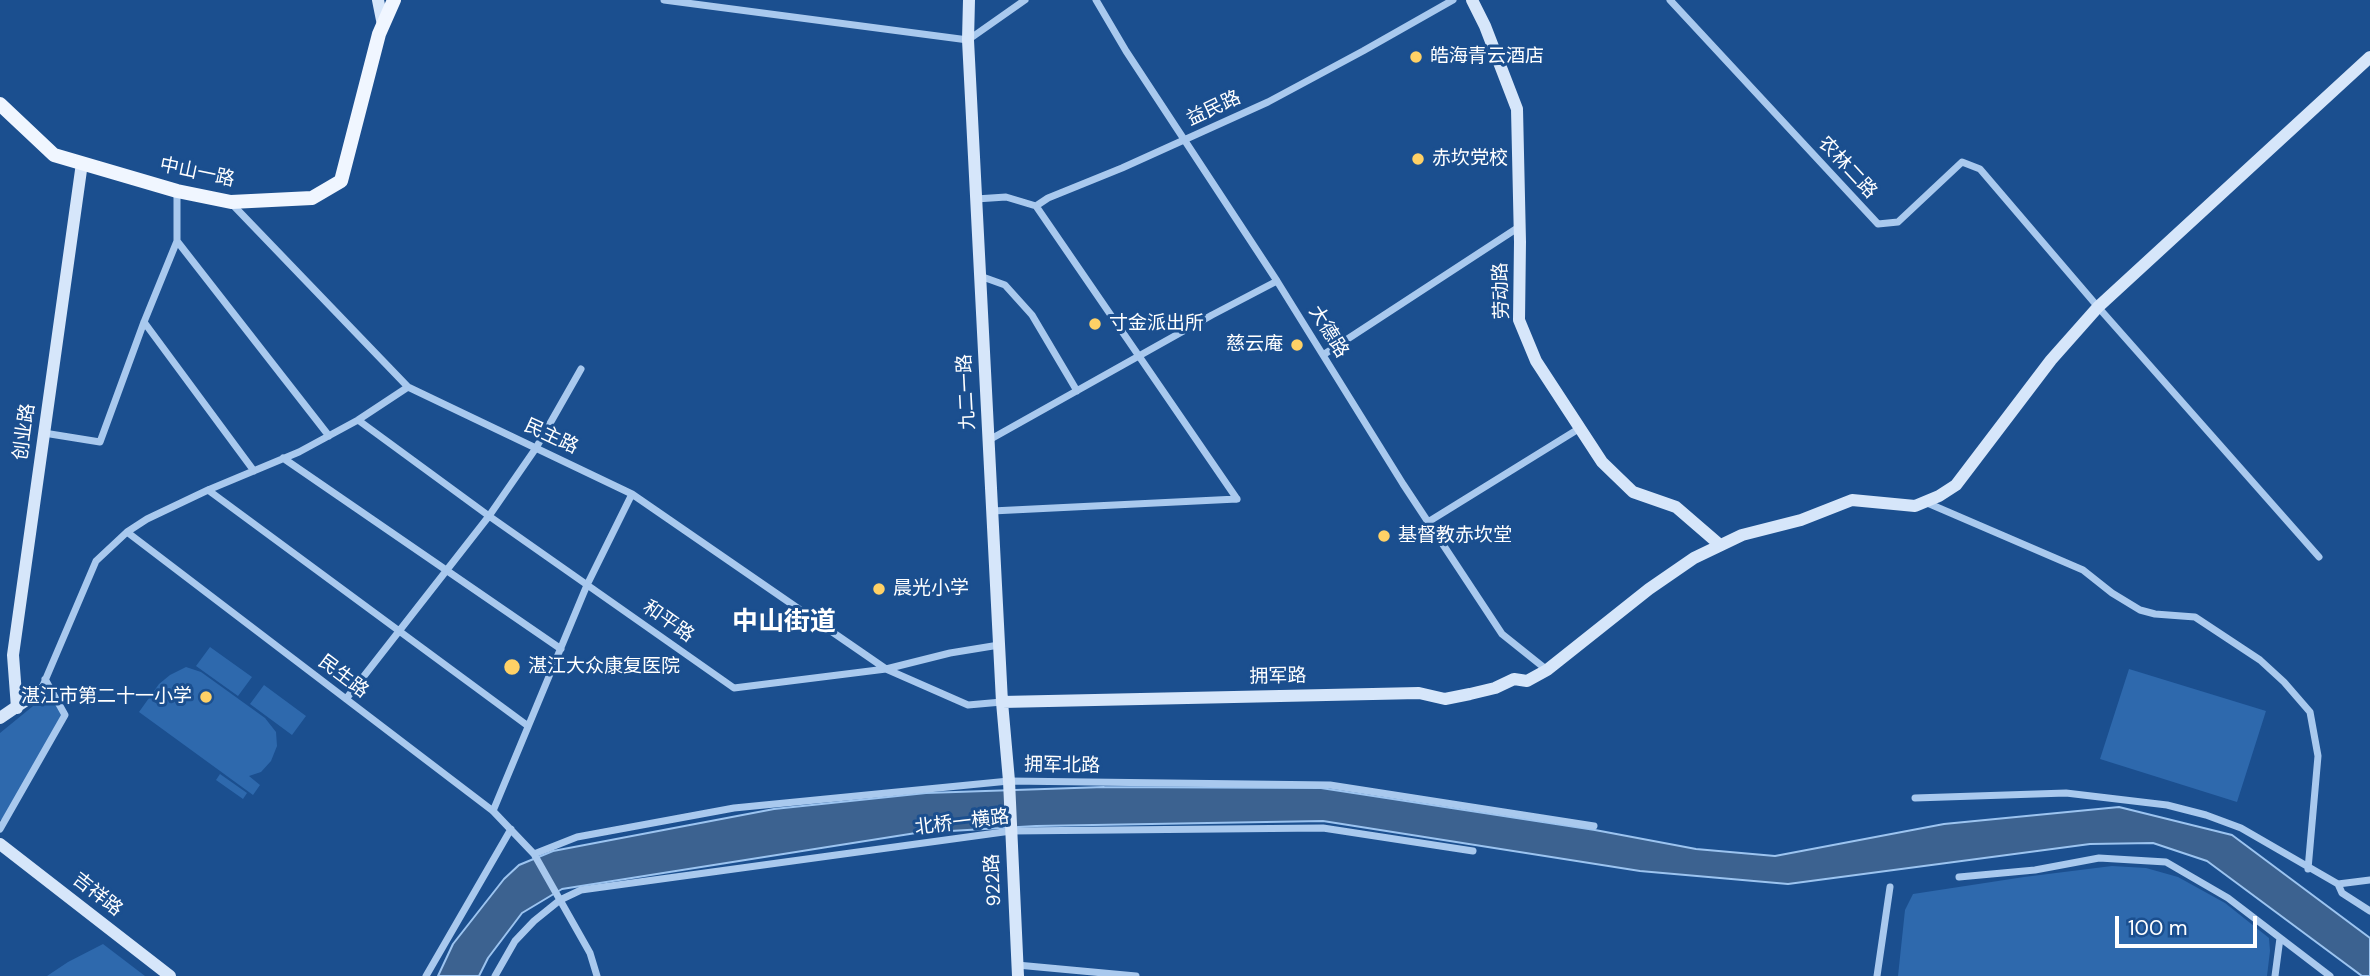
<!DOCTYPE html>
<meta charset="utf-8">
<style>
body{margin:0}
#map{position:relative;width:2370px;height:976px;overflow:hidden;background:#1b4f8f;font-family:"DM Sans",sans-serif}
canvas{display:block}
.scale{position:absolute;left:2115px;top:916px;width:142px;height:32px;box-sizing:border-box;border:4px solid #fff;border-top:0;padding-left:9px;font-size:21px;line-height:24px;white-space:nowrap;color:#fff;-webkit-text-stroke:5px #1b4f8f;paint-order:stroke}
</style>
<div id="map">
<canvas width="2370" height="976"></canvas>
<div class="scale">100 m</div>
</div>
<script>
const c = document.querySelector('canvas').getContext('2d');
c.lineJoin = 'round';
function fill(path, color) { c.fillStyle = color; c.fill(path, 'evenodd'); }
const toPath = rows => new Path2D(rows.map(r => 'M' + r).join(''));
function trace(path, color, width, dash) { c.strokeStyle = color; c.lineWidth = width; c.lineCap = dash ? 'butt' : 'round'; c.setLineDash(dash || []); c.stroke(path); }
function write(font, color, halo, rows, align = 'center') {
  c.font = font + ' "DM Sans","Noto Sans SC",sans-serif'; c.lineWidth = 6; c.setLineDash([]); c.textBaseline = 'middle'; c.strokeStyle = halo; c.fillStyle = color; for (const [text, x, y, turn = 0] of rows) {
    c.save(); c.translate(x, y); c.rotate((+turn || 0) * Math.PI / 180); c.textAlign = isNaN(turn) ? turn : align; if (halo) c.strokeText(text, 0, 0); c.fillText(text, 0, 0); c.restore();
  }
}
fill(toPath([
 [210,647,252,677,238,696,196,666],
 [186,667,201,672,265,718,276,732,277,746,271,761,261,772,249,776,260,785,253,795,139,712,159,684,170,675],
 [2129,669,2266,711,2237,802,2100,759],
 [264,685,306,716,292,735,250,704],
 [49,693,63,715,4,819,0,820,0,733],
 [220,774,247,793,243,799,216,780],
 [2112,866,2146,868,2178,877,2225,903,2269,938,2270,951,2267,976,1898,976,1905,910,1913,894,2024,877],
 [103,944,145,976,47,976,68,962]
]), '#2e69ad');
const water = toPath([
 [1104,787,1321,788,1595,830,1696,849,1775,856,1944,824,2119,807,2232,835,2370,938,2370,976,2362,976,2207,861,2153,843,2090,844,1788,884,1640,871,1323,821,1036,826,916,833,562,889,522,913,488,958,479,976,438,976,453,944,504,879,519,865,553,851,774,809,926,793,1104,787]
]);
fill(water, '#3c6290');
trace(water, '#9cc4f0', 2);
trace(toPath([
 [664,0,968,40,1025,0],
 [1096,0,1126,51,1277,281,1403,484,1502,634,1547,670],
 [1670,0,1878,224,1898,222,1962,162,1980,169,2098,307,2319,557],
 [177,191,177,241,329,436],
 [976,199,1006,197,1036,206,1048,198,1122,168,1268,102,1363,51,1453,0],
 [231,203,408,387,632,494,886,669,950,653,999,645],
 [1036,206,1237,499],
 [980,276,1005,285,1032,315,1077,391],
 [144,322,254,471],
 [1323,355,1519,227],
 [358,420,489,516,734,688,886,669,968,705,1002,702],
 [44,433,100,442,144,322,177,241],
 [989,440,1212,315,1277,281],
 [283,458,561,649],
 [208,490,528,726],
 [1925,502,2083,570,2112,593,2140,610,2155,614,2195,617,2260,660,2284,682,2310,712,2318,756,2308,869],
 [992,511,1237,499],
 [1428,522,1580,428],
 [127,532,493,811,534,854,590,953,597,976],
 [41,690,96,561,127,532,147,519,208,490,299,452,358,420,408,387],
 [346,699,489,516,536,448,581,369],
 [1915,798,2066,793,2167,805,2206,815,2241,828,2338,884,2370,880],
 [493,811,587,585,632,494],
 [0,829,65,715,45,679],
 [534,854,577,837,734,808,1009,781,1330,785,1594,826],
 [1959,877,2035,870,2099,858,2166,862,2228,898,2330,976],
 [2338,884,2342,893,2370,911],
 [1017,965,1136,976],
 [426,976,511,829],
 [495,976,515,941,534,921,560,900,581,890,1011,831,1323,828,1473,851],
 [1877,976,1890,887],
 [2275,976,2280,938]
]), '#a9c9ee', 7);
trace(toPath([
 [378,0,383,25],
 [969,0,968,40,1002,702,1009,781,1018,976],
 [1472,0,1485,26,1517,109,1520,242,1519,320,1536,361,1602,462,1633,492,1676,507,1720,545],
 [1002,702,1419,693,1445,699,1470,694,1495,688,1514,679,1527,681,1547,670,1649,589,1694,558,1742,535,1801,520,1852,500,1915,506,1939,496,1956,485,2051,360,2098,307,2370,57],
 [17,708,13,655,82,163],
 [0,718,41,690],
 [0,844,170,976]
]), '#d6e6fa', 12);
trace(toPath([
 [0,104,54,155,177,191,231,202,312,198,341,181,379,34,394,0]
]), '#f0f6ff', 14);
for (const [x, y, r, color] of [
 [1416,57,7,"#ffd166"],
 [1418,159,7,"#ffd166"],
 [1095,324,7,"#ffd166"],
 [1297,345,7,"#ffd166"],
 [1384,536,7,"#ffd166"],
 [879,589,7,"#ffd166"],
 [512,667,9,"#ffd166"],
 [206,697,7,"#ffd166"]
]) { const dot = new Path2D(); dot.arc(x, y, r, 0, 2 * Math.PI); c.fillStyle = color; c.fill(dot); trace(dot, '#1b4f8f', 2.5); }
write('19px', '#fff', '#1b4f8f', [
 ["皓海青云酒店",1430,57],
 ["赤坎党校",1432,159],
 ["寸金派出所",1109,324],
 ["慈云庵",1283,345,"right"],
 ["基督教赤坎堂",1398,536],
 ["晨光小学",893,589],
 ["湛江大众康复医院",528,667],
 ["湛江市第二十一小学",192,697,"right"]
], 'left');
write('19px', '#fff', '#1b4f8f', [
 ["益民路",1214,109,-25],
 ["农林二路",1847,168,47],
 ["中山一路",197,173,12],
 ["劳动路",1502,291,-92],
 ["大德路",1328,332,58],
 ["九二一路",967,392,-93],
 ["创业路",25,432,-82],
 ["民主路",551,437,25],
 ["和平路",668,622,35],
 ["民生路",343,677,37],
 ["拥军路",1278,677,-1],
 ["拥军北路",1062,766,1],
 ["北桥一横路",962,823,-7],
 ["922路",994,880,-93],
 ["吉祥路",97,895,38]
]);
write('bold 26px', '#fff', '#1b4f8f', [
 ["中山街道",784,623]
]);
</script>
